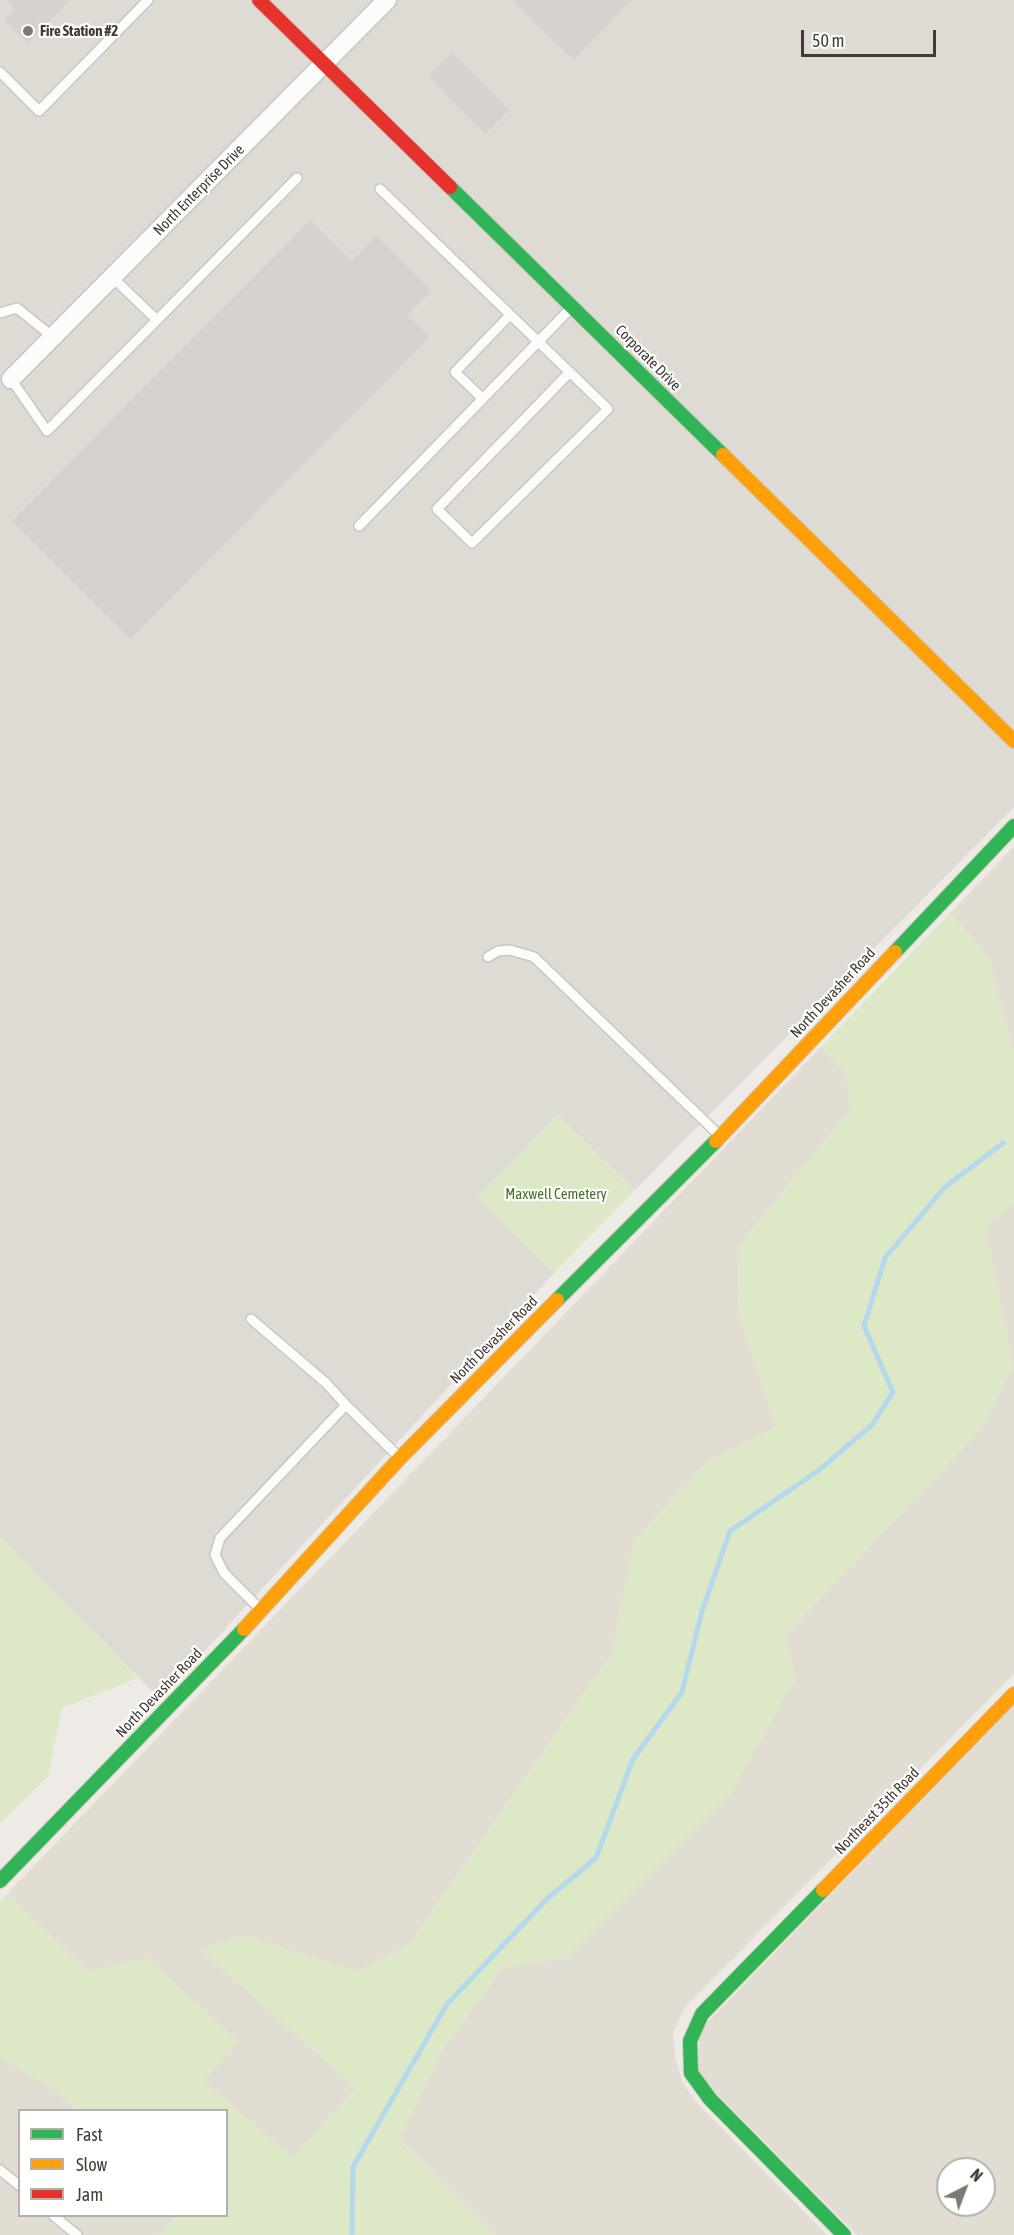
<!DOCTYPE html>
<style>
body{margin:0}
#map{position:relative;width:1014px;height:2235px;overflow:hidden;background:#eeebe6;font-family:"Asap Condensed",sans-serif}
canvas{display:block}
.legend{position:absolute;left:18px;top:2109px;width:210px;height:108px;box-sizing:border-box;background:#fff;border:2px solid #b4b1ad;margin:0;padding:8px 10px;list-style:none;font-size:18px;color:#433c33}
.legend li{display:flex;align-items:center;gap:12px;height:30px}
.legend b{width:30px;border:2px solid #b4b1ad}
.north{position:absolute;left:936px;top:2157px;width:60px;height:60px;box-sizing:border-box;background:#fff;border:2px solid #b4b1ad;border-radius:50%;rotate:42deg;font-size:16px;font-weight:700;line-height:24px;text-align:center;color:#433c33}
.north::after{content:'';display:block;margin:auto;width:21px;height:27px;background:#7f7972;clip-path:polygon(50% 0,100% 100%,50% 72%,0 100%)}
.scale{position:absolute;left:801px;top:30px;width:135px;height:27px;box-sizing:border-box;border:3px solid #433c33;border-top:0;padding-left:8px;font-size:18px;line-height:21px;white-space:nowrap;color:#433c33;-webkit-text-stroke:4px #fff;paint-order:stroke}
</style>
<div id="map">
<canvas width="1014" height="2235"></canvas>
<ul class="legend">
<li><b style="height:8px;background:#30b455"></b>Fast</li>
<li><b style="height:8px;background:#ff9f0a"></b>Slow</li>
<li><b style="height:8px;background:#e5322d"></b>Jam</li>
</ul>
<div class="north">N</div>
<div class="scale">50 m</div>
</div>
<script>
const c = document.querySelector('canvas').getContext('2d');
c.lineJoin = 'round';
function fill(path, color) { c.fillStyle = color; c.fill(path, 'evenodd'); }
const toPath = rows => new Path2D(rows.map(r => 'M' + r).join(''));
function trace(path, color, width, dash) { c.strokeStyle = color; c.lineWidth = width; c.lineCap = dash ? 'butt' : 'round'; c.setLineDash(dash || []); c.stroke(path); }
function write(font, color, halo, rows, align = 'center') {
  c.font = font + ' "Asap Condensed",sans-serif'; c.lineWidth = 4.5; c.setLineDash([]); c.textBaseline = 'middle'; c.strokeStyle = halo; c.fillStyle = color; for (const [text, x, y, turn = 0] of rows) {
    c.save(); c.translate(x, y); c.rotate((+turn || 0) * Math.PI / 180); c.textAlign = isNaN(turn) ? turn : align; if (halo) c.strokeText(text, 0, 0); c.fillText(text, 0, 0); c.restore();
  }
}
fill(toPath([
 [1014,846,1014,1053,988,956,950,913],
 [821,1047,845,1073,851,1108,739,1245,738,1313,776,1427,705,1464,634,1541,612,1653,409,1944,357,1972,242,1935,200,1949,356,2088,293,2158,203,2081,238,2042,147,1958,89,1972,7,1894],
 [1014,1203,1014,1674,685,2007,673,2032,675,2056,682,2081,695,2101,827,2235,496,2235,400,2139,441,2052,503,1967,566,1958,795,1681,785,1636,983,1427,1013,1365,985,1227],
 [1014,1704,1014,2235,857,2235,716,2093,698,2070,700,2030],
 [948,2169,984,2169,984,2205,948,2205],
 [0,2057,57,2092,77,2110,20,2110,20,2216,177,2216,159,2235,0,2235]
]), '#e2ddd3');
fill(toPath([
 [0,0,1014,0,1014,807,635,1190,557,1115,477,1198,554,1273,160,1699,0,1537]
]), '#dedad4');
fill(toPath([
 [950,913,988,956,1014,1053,1014,1203,985,1227,1013,1365,983,1427,785,1636,795,1680,730,1795,566,1958,503,1967,441,2052,400,2140,496,2235,159,2235,177,2216,226,2216,226,2110,77,2110,57,2092,0,2057,0,1902,7,1894,89,1972,147,1958,238,2042,203,2081,293,2158,356,2088,200,1949,242,1935,357,1972,409,1944,612,1653,634,1541,705,1464,776,1427,738,1313,739,1245,851,1108,845,1073,821,1047],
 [557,1115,635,1190,554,1273,476,1198],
 [0,1537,138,1678,62,1708,48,1776,0,1823]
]), '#dce8c6');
trace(toPath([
 [352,2235,353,2167,447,2004,548,1898,596,1858,633,1759,682,1692,702,1611,730,1531,819,1470,872,1425,893,1392,864,1326,885,1258,945,1187,1003,1143]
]), '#b6d8ec', 5);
const building = toPath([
 [7,0,69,0,28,42,5,20,16,9,7,0],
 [513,0,630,0,574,59,513,0],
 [452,54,508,110,485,133,430,77,452,54],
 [310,221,352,262,376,237,430,291,406,315,428,337,131,638,13,521,310,221]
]);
fill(building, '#d6d2cd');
trace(building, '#d6d2cc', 1.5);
const lane = toPath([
 [0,72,39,111,148,0],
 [380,189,608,409,472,543,437,509,570,372],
 [0,313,17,308,53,337],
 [157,320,297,178],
 [11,379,47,431,157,320,112,277],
 [483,399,455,372,510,315],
 [359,526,571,308],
 [488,957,498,951,510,950,534,957,719,1135],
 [251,1319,326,1383,346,1405],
 [261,1610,224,1573,215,1555,220,1538,346,1405,400,1458],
 [0,2170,20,2186],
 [54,2216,77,2235]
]);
const street = toPath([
 [11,379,387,0]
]);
const fast = toPath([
 [450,187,723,455],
 [895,952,1014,826],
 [557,1300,716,1141],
 [0,1881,244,1629],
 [823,1890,702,2014,690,2041,691,2073,710,2099,844,2235]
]);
const slow = toPath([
 [723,455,1014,741],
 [716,1141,895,952],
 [244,1629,400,1458,557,1300],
 [823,1890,1014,1694]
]);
const jam = toPath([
 [259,0,450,187]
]);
trace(lane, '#cac7c2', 12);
trace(street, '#cac7c2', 21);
trace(fast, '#cfcabe', 16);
trace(slow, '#cfcabe', 16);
trace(jam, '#cfcabe', 16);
trace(lane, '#fcfcfb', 9);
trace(street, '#fcfcfb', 18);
trace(fast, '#30b455', 14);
trace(slow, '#ff9f0a', 14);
trace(jam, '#e5322d', 14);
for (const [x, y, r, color] of [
 [28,31,6,"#7f7972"]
]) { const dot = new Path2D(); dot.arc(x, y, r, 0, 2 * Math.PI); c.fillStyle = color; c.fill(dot); trace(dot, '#fff', 2); }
write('bold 15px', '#433c33', '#fff', [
 ["Fire Station #2",40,31]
], 'left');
write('15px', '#433c33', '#fff', [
 ["North Enterprise Drive",199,190,-45],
 ["Corporate Drive",648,358,45],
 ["North Devasher Road",833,993,-47],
 ["North Devasher Road",494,1340,-45],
 ["North Devasher Road",159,1693,-46],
 ["Northeast 35th Road",877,1811,-46]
]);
write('15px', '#467328', '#fff', [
 ["Maxwell Cemetery",556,1194]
]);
</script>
